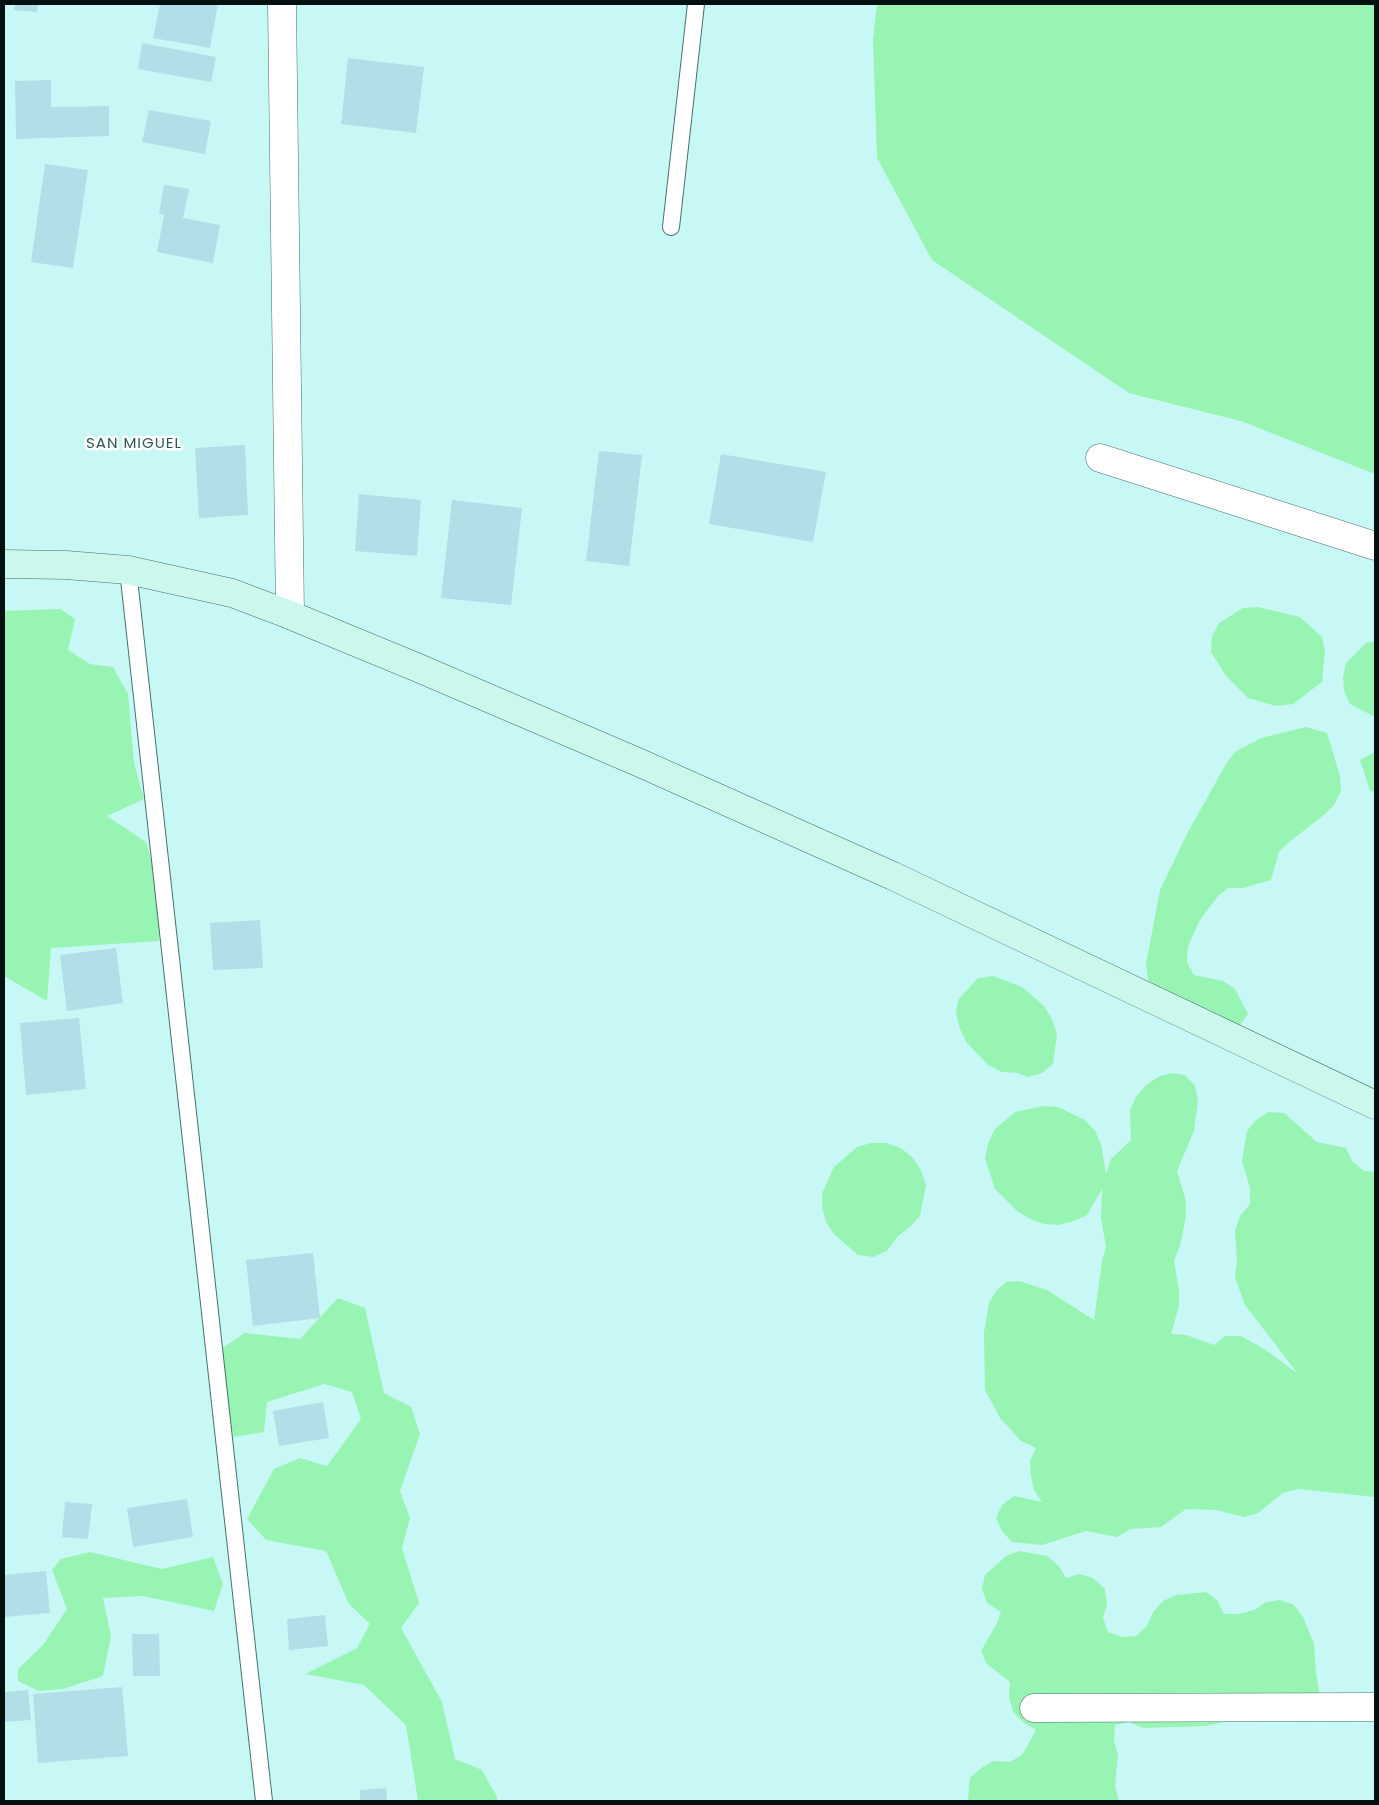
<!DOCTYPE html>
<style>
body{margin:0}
#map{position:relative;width:1379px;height:1805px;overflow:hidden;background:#c8f8f5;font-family:Poppins,sans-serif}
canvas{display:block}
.frame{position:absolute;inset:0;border:5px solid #021110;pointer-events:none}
</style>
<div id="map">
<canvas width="1379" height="1805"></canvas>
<div class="frame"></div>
</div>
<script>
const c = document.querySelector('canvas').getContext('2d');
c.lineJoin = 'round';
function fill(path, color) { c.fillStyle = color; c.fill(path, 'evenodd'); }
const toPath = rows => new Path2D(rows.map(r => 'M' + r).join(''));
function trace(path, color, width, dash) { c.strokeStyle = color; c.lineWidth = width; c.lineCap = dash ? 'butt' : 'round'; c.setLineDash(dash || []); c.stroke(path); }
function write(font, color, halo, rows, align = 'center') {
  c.font = font + ' Poppins,sans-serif'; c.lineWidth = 5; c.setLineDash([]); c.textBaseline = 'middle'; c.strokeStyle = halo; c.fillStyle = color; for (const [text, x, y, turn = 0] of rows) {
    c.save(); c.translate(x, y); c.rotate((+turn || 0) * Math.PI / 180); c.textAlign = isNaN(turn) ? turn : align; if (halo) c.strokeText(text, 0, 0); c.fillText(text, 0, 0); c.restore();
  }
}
fill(toPath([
 [877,4,1375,4,1375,474,1241,421,1129,393,932,260,877,158,873,40],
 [1258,607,1300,617,1322,637,1325,651,1322,682,1293,704,1276,706,1248,698,1226,676,1211,652,1212,636,1219,623,1243,608],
 [60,609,75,619,68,650,90,664,113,667,128,694,134,763,144,799,107,816,146,842,159,888,159,941,51,948,47,1001,4,976,4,611],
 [1375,641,1375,717,1350,704,1344,691,1343,677,1346,663,1366,643],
 [1306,727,1327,733,1340,776,1341,791,1334,805,1324,815,1289,842,1279,852,1271,880,1243,888,1228,888,1218,896,1200,920,1188,946,1187,962,1194,975,1223,981,1235,989,1248,1014,1240,1025,1225,1023,1172,999,1148,980,1146,964,1160,890,1188,832,1226,764,1235,752,1261,738],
 [1375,752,1375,792,1370,791,1360,760],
 [993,976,1022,987,1044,1006,1052,1019,1057,1034,1053,1064,1042,1073,1028,1077,1018,1073,1002,1072,988,1065,967,1043,960,1029,956,1014,958,1000,978,978],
 [1171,1073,1185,1075,1195,1086,1198,1101,1194,1131,1177,1171,1186,1201,1186,1216,1180,1246,1174,1261,1179,1290,1179,1306,1171,1334,1186,1335,1214,1345,1225,1336,1241,1336,1266,1350,1298,1374,1245,1305,1235,1277,1237,1262,1235,1231,1240,1216,1250,1204,1250,1188,1242,1161,1247,1131,1256,1120,1269,1112,1284,1113,1317,1142,1346,1148,1353,1162,1364,1171,1375,1172,1375,1497,1298,1489,1283,1493,1258,1513,1244,1517,1216,1510,1186,1509,1161,1527,1131,1529,1117,1537,1086,1531,1042,1545,1012,1542,1002,1531,996,1518,1002,1505,1014,1496,1042,1502,1034,1490,1031,1476,1030,1461,1036,1448,1021,1441,1000,1418,985,1390,984,1332,989,1303,996,1291,1006,1282,1019,1281,1047,1290,1094,1320,1102,1261,1106,1247,1101,1218,1102,1189,1087,1215,1074,1221,1059,1225,1044,1224,1028,1218,1016,1210,995,1189,985,1158,988,1144,994,1130,1015,1112,1044,1106,1058,1107,1085,1120,1095,1131,1101,1144,1106,1174,1111,1159,1131,1140,1130,1110,1136,1097,1146,1085,1158,1077],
 [871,1143,886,1143,901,1148,913,1158,921,1170,926,1185,920,1216,910,1227,898,1236,887,1251,873,1257,858,1255,834,1234,826,1222,822,1207,822,1193,834,1167,857,1147],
 [338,1298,365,1308,384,1393,411,1407,420,1434,400,1491,410,1518,402,1548,419,1603,401,1628,442,1702,455,1759,482,1770,497,1797,497,1801,418,1801,406,1725,364,1685,305,1674,357,1648,370,1624,349,1604,326,1551,266,1540,247,1519,274,1469,300,1458,327,1466,361,1419,352,1392,324,1384,267,1402,264,1432,234,1437,225,1408,221,1349,245,1333,300,1339],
 [1019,1551,1047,1556,1059,1566,1066,1578,1079,1574,1093,1578,1105,1589,1107,1604,1103,1618,1108,1632,1122,1637,1136,1636,1147,1626,1153,1612,1163,1601,1176,1595,1206,1592,1217,1600,1224,1614,1239,1614,1254,1610,1266,1602,1280,1600,1294,1605,1303,1617,1314,1644,1316,1673,1321,1703,1311,1715,1297,1721,1234,1720,1205,1726,1144,1728,1129,1722,1115,1725,1114,1740,1118,1755,1115,1786,1119,1801,968,1801,970,1778,981,1768,994,1761,1010,1762,1022,1755,1036,1730,1023,1722,1013,1712,1009,1697,1010,1682,987,1664,981,1651,996,1625,1001,1612,987,1603,982,1589,985,1575,1006,1556],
 [90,1552,162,1569,213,1557,223,1584,214,1611,143,1596,103,1598,111,1636,103,1676,63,1689,39,1691,18,1681,18,1669,43,1645,67,1609,52,1570,61,1559]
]), '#97f4b2');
fill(toPath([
 [15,4,38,4,37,12,14,10],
 [160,4,218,4,210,48,153,38],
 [142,43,216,57,211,82,138,69],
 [348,58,424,67,416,133,341,124],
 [51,80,51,107,109,106,109,136,16,139,15,81],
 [149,110,211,121,205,154,142,142],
 [45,164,88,170,73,268,31,262],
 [164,185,189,189,183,218,220,225,213,263,157,252,164,215,159,214],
 [245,445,248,515,199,518,195,448],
 [599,451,642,455,629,566,586,561],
 [721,454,826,472,813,542,709,524],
 [359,494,421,500,417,556,355,551],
 [452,500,522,508,511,605,441,598],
 [260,920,263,968,213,970,210,923],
 [116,948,123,1003,67,1011,60,955],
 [79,1018,86,1089,26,1095,20,1023],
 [313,1253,320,1318,253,1326,246,1260],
 [323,1402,329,1438,279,1446,273,1411],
 [187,1499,193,1537,133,1547,127,1508],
 [65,1502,92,1504,88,1539,62,1537],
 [46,1571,50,1613,4,1617,4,1575],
 [325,1615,328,1646,289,1650,287,1619],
 [132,1634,159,1634,160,1676,133,1676],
 [122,1687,128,1756,38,1763,33,1694],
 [28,1690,31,1720,4,1722,4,1692],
 [386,1788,387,1801,360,1801,360,1790]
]), '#b1dee7');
const lane = toPath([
 [671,227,696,4],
 [128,570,264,1801]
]);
const street = toPath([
 [282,4,290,615],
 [1100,458,1375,546],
 [1034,1708,1375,1707]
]);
const secondary = toPath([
 [4,564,66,565,128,570,232,593,290,615,416,667,640,763,893,876,1375,1105]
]);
trace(lane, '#436f6d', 18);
trace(street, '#436f6d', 29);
trace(secondary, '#436f6d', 29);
trace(lane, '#fff', 16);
trace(street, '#fff', 28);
trace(secondary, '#cbf7ec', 28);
c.letterSpacing = '1px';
write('15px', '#2c5856', '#fff', [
 ["SAN MIGUEL",134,444]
]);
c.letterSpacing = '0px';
</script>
